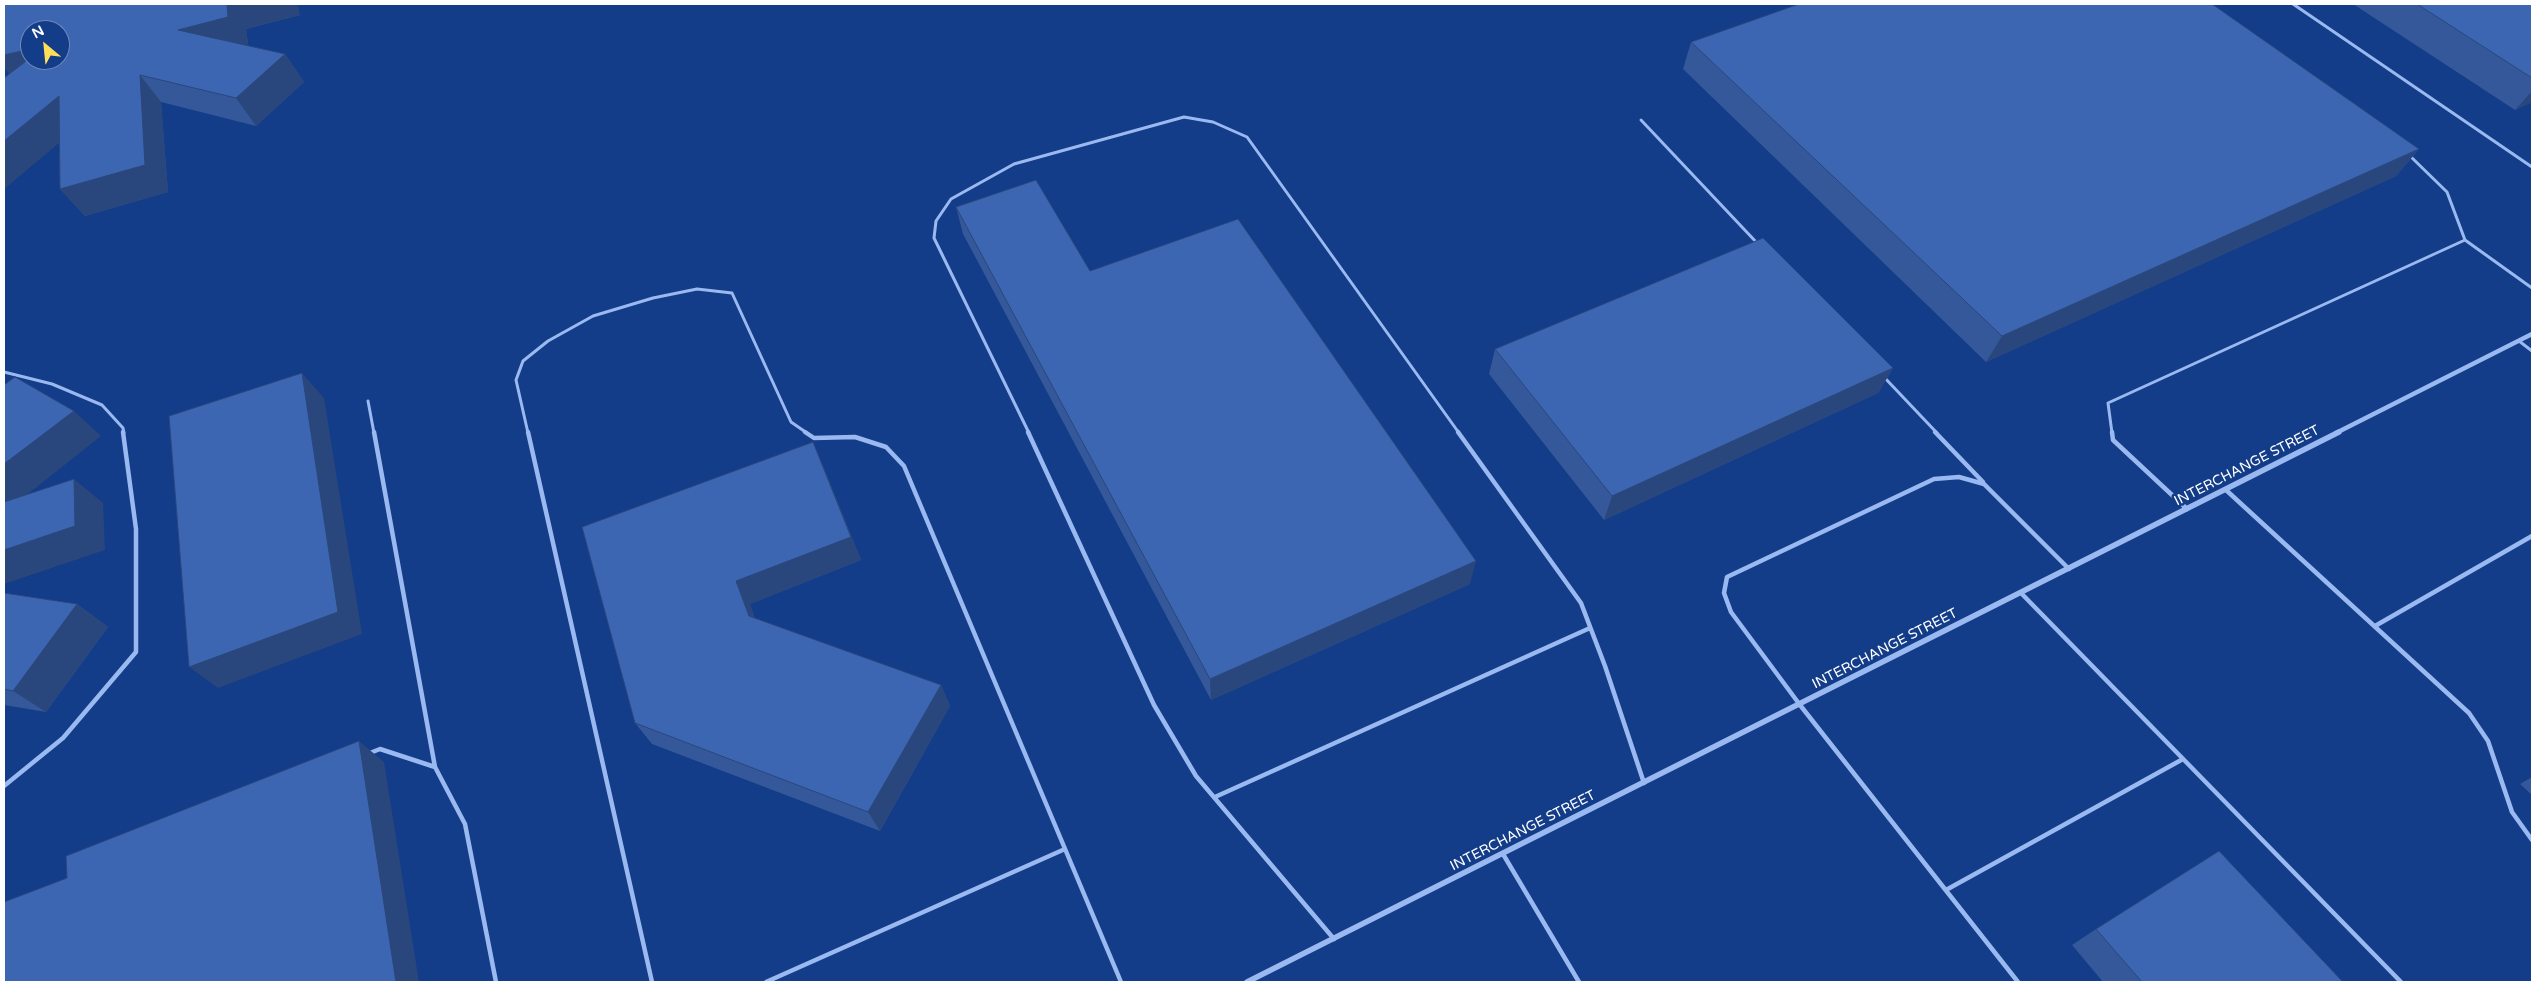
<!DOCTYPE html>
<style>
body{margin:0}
#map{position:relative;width:2536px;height:986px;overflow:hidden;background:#133c89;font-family:"Varela Round",sans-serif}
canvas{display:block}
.frame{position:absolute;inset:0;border:5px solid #fff;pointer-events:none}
.north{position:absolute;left:20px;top:20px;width:50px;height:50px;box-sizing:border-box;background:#133c89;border:1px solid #718ab8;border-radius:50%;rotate:332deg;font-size:14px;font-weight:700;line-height:20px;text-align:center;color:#fff}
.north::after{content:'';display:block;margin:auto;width:18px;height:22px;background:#ffde58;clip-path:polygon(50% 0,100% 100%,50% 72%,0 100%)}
</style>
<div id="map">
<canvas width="2536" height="986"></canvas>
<div class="frame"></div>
<div class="north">N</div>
</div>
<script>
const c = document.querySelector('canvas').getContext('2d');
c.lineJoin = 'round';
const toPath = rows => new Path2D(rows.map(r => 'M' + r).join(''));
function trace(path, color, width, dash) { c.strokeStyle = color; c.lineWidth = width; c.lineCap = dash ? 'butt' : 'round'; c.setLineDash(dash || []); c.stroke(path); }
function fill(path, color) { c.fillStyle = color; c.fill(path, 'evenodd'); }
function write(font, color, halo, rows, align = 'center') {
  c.font = font + ' "Varela Round",sans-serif'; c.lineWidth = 5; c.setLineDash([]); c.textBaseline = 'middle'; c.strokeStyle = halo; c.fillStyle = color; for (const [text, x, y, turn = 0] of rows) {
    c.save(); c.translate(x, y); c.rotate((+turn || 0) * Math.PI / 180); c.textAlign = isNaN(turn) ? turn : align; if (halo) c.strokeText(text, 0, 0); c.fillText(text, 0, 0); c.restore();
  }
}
trace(toPath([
 [2293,4,2532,167],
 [1641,120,1758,244],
 [2408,154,2447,192,2465,240,2532,288],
 [2519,341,2532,351],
 [4,372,52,384,102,405,123,428,124,433],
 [1883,376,1937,433],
 [368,401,374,433],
 [528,433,516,380,523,361,548,341,593,316,653,298,697,289,732,293,791,422,807,433],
 [1029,433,934,238,936,221,951,199,1014,164,1184,117,1213,122,1247,137,1459,433],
 [2112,433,2108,403,2465,240]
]), '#9ab9f0', 3);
trace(toPath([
 [374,432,435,767],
 [528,432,652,982],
 [805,432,814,438,855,437,886,447,904,466,1121,982],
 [1028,432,1154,705,1196,776,1334,939],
 [1458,432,1581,603,1605,666,1644,783],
 [1935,432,1983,482],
 [2112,432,2113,440,2187,509],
 [2226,490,2469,713,2488,741,2512,812,2532,840],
 [2021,593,2401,982],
 [2375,626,2532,536],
 [370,753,380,749,435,767,465,824,496,982],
 [4,786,63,738,136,652,136,529,123,432],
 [1215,797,1590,628],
 [1503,854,1579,982],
 [1946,890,2183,759],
 [766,982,1065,849],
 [2018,982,1800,705,1731,612,1724,593,1727,577,1934,479,1959,477,1984,484,2069,569]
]), '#9ab9f0', 4.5);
trace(toPath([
 [2336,433,2532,334]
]), '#9ab9f0', 4.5);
trace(toPath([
 [1247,982,2339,432]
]), '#9ab9f0', 5.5);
fill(toPath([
 [4,4,300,15,246,29,248,44,244,45,285,54,304,82,256,126,161,102,168,192,85,216,60,189,59,142,4,189,4,78,10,74,4,67],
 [2353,4,2532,4,2532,102,2515,110],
 [1691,42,2419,149,2396,176,1986,362,1683,69],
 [956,207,1090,271,1470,584,1211,700,963,234],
 [1495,349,1893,368,1878,393,1604,520,1489,374],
 [823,466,861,560,750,604,755,619,941,685,950,706,880,831,652,744,635,723],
 [4,593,77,604,108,627,46,712,4,705],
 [2532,777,2532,795,2520,784],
 [2096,929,2343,982,2103,982,2072,945]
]), '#345899');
fill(toPath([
 [227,4,298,4,300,15,246,29,248,44,199,57,178,30],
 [30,49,30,60,20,85,4,67,4,55],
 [285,54,304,82,256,126,236,98],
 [140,75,161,102,168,192,85,216,60,189],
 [2532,91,2532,102,2515,110],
 [59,96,83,123,4,189,4,141],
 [2419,149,2396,176,1986,362,2002,336],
 [1893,368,1878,393,1604,520,1612,496],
 [302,373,324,398,362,634,218,688,189,667],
 [74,411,101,436,4,513,4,464],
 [813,442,823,466,861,560,750,604,762,639,749,616,736,581],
 [74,479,103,503,105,550,4,584,4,550],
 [1476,561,1470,584,1211,700,1210,679],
 [77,604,108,627,46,712,13,691],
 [941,685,950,706,880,831,868,812],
 [359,741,384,762,419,982,396,982]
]), '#2a477d');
const building = toPath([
 [4,4,227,4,228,17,178,30,285,54,236,98,140,75,145,165,60,189,59,96,4,141,4,78,30,58,30,60,60,60,60,30,30,30,30,49,4,55,4,4],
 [1799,4,2212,4,2419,149,2002,336,1691,42,1799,4],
 [2417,4,2532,4,2532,78,2417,4],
 [1036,180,1090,271,1238,219,1476,561,1210,679,956,207,1036,180],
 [1763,238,1893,368,1612,496,1495,349,1763,238],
 [302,373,338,612,189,667,169,416,302,373],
 [15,377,74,411,4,464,4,385,15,377],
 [813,442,851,537,736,581,749,616,941,685,868,812,635,723,582,527,813,442],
 [74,479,75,526,4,550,4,502,74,479],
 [4,593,77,604,13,691,4,689,4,593],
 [359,741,396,982,4,982,4,902,67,878,66,856,359,741],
 [2219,851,2343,982,2142,982,2096,929,2219,851]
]);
fill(building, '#3c66b2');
trace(building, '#2a477d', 1);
write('14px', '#fff', '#133c89', [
 ["INTERCHANGE STREET",2247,466,-27],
 ["INTERCHANGE STREET",1885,649,-27],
 ["INTERCHANGE STREET",1523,831,-27]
]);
</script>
